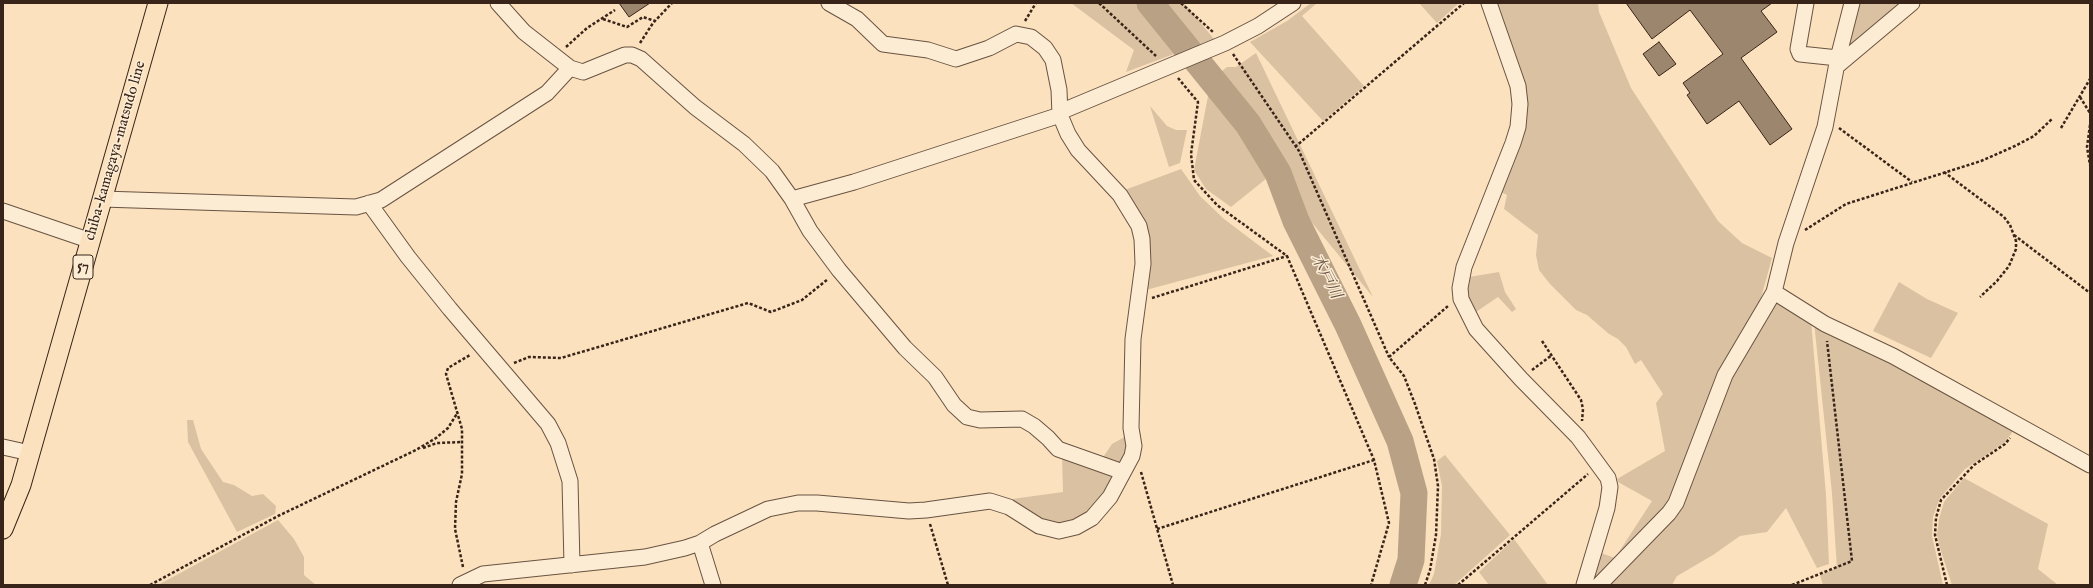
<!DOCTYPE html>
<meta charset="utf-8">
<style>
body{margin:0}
#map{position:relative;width:2093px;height:588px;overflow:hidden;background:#fbe1bd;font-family:"IM FELL English",serif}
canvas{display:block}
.frame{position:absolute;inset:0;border:4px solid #382419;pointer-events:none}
</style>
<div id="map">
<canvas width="2093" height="588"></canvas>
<div class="frame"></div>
</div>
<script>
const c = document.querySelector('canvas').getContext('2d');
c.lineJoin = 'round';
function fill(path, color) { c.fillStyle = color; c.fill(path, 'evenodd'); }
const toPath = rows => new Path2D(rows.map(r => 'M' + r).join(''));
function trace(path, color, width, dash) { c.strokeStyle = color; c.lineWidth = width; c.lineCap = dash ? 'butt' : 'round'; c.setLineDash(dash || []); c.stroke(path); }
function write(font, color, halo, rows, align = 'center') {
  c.font = font + ' "IM FELL English","Noto Serif JP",serif'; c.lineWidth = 3; c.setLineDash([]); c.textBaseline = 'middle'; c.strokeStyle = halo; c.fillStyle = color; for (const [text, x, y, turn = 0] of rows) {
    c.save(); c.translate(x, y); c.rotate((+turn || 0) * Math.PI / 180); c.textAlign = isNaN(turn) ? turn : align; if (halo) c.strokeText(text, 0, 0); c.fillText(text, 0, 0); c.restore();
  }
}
fill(toPath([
 [1071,3,1184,3,1214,39,1126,72,1134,50],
 [1311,3,1317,3,1302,16,1364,86,1323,121,1250,42,1287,21],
 [1419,3,1459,3,1437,23],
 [1494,3,1598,3,1599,12,1631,88,1718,221,1742,243,1772,258,1758,309,1673,501,1597,578,1594,577,1601,553,1615,558,1652,501,1618,482,1617,479,1665,451,1656,403,1663,394,1641,360,1635,364,1626,347,1618,339,1609,334,1587,315,1576,310,1550,284,1539,270,1536,255,1538,235,1504,209,1507,195,1501,192,1521,132],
 [1857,3,1907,3,1844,56],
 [1256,53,1373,297,1272,174,1231,207,1206,189,1194,170,1211,80,1227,67,1236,67],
 [1150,106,1167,126,1176,130,1187,130,1180,163,1169,167],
 [1181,169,1200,196,1224,219,1273,256,1142,291,1146,265,1122,191],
 [1499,272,1505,292,1516,309,1512,312,1498,297,1473,314,1466,297,1469,277],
 [1899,282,1927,299,1958,313,1931,358,1873,331],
 [1777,298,1811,320,1826,495,1829,564,1817,568,1786,508,1767,532,1740,536,1713,555,1677,576,1672,585,1604,585,1671,515,1728,377],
 [1814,322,1891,361,2015,429,2004,443,1965,469,1940,498,1933,517,1932,536,1943,585,1823,585,1820,575,1837,568,1832,493],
 [187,420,193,420,201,449,223,482,234,485,252,496,263,494,276,506,275,514,237,532,188,442],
 [1128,435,1128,447,1121,466,1100,462,1112,444],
 [1062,455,1113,475,1114,481,1090,514,1055,528,1005,500,1063,492],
 [1445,455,1510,535,1454,585,1429,585,1434,574,1441,534,1442,486,1437,461],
 [1964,478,2048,524,2038,569,2058,585,1952,585,1940,548,1937,535,1939,519,1944,502],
 [278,520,294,539,304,557,304,575,316,585,158,585],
 [1514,539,1548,585,1489,585,1479,572]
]), '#dac1a1');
trace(toPath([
 [1150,3,1248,124,1278,173,1296,221,1348,325,1400,441,1414,493,1411,560,1403,585]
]), '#b9a185', 27);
const building = toPath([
 [619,3,650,3,629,17,619,3],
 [1626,3,1772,3,1761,11,1777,32,1741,58,1792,129,1770,145,1739,101,1707,124,1687,95,1690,93,1683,83,1723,54,1690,10,1652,39,1626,3],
 [1659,42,1676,64,1659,76,1643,54,1659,42]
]);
fill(building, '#9d866e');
trace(building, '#382419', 1);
const minor = toPath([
 [498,3,524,32,570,68,583,72,625,55,632,55,641,59,695,107,744,144,772,171,792,199,810,231,839,270,905,348,935,377,954,405,967,417,980,420,1022,419,1034,426,1048,438,1058,449,1123,472],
 [1489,3,1518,86,1520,104,1518,127,1513,143,1464,267,1460,288,1461,299,1476,329,1521,379,1578,437,1608,478,1610,487,1607,508,1584,585],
 [1806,3,1798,49,1800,54,1838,58],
 [1837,66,1912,3],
 [1060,112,1225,43,1258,26,1293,3],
 [102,199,356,207,381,200,547,93,570,68],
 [792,199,854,182,1060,115],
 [369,203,408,257,450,309,548,424,558,443,570,481,572,565],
 [3,211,91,241],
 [1774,292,1825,324,1893,356,2090,465],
 [3,447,30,453],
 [700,543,713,585],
 [460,585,483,574,645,557,685,548,700,543,715,534,768,509,798,503,817,503,909,511,926,510,990,501,1009,507,1039,526,1059,531,1076,527,1092,518,1110,497,1132,456,1134,446,1131,428,1133,339,1143,264,1142,239,1139,226,1120,195,1078,150,1068,134,1060,115,1059,90,1053,60,1045,48,1031,37,1016,34,989,48,956,59,928,50,883,44,857,19,829,3],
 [1599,585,1669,513,1676,503,1725,375,1774,292,1786,243,1825,127,1838,58,1852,3]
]);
const major = toPath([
 [3,529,21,485,158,3]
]);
trace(minor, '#695342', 17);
trace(major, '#382419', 21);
trace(toPath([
 [1099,3,1156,56],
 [1181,3,1214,33],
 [603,19,627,27,643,17,655,21],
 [1025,21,1036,3],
 [640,43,653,23,672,3],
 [566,47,587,28,615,10],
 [1233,54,1299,151,1389,357],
 [1178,78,1198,102,1191,154,1194,180,1217,205,1287,256,1374,460,1389,523,1371,585],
 [2080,97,2090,113],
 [2090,125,2087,147,2090,165],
 [1839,128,1912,182],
 [2061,128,2090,79],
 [1295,147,1464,3],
 [1944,172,2004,217,2010,225,2016,241,2016,249,2009,266,1997,281,1980,297],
 [1805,230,1846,204,1981,161,2015,146,2034,136,2052,119],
 [2014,235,2090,293],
 [1152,298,1287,256],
 [1542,341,1581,400,1583,409,1582,421],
 [514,363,529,357,561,358,748,303,771,312,802,300,828,279],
 [1532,370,1552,355],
 [423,448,437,443,463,442],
 [1141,472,1173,585],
 [930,524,948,585],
 [1157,529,1374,460],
 [463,567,455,529,456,502,462,474,462,429,446,374,448,368,470,355],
 [150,585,278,516,416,450,436,438,448,428,458,412],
 [1425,585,1430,570,1436,535,1438,486,1434,459,1415,404,1404,376,1389,357,1448,306],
 [1458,585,1588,474],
 [1792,585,1852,561,1827,341],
 [1947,585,1935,535,1936,518,1941,500,1974,465,2005,444,2010,438]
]), '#382419', 2.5, [3, 2]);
trace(minor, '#fcecd4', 15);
trace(major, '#fbe1bd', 19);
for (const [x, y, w] of [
 [83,267,20]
]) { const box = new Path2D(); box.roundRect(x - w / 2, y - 12, w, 24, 3); c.fillStyle = '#fcecd4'; c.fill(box); trace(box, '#382419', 1); }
write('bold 14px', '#382419', null, [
 ["57",83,267]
]);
write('15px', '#382419', '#fcecd4', [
 ["chiba-kamagaya-matsudo line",116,151,-74]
]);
write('italic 16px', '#65503f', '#fcecd4', [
 ["木戸川",1325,277,63]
]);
</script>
